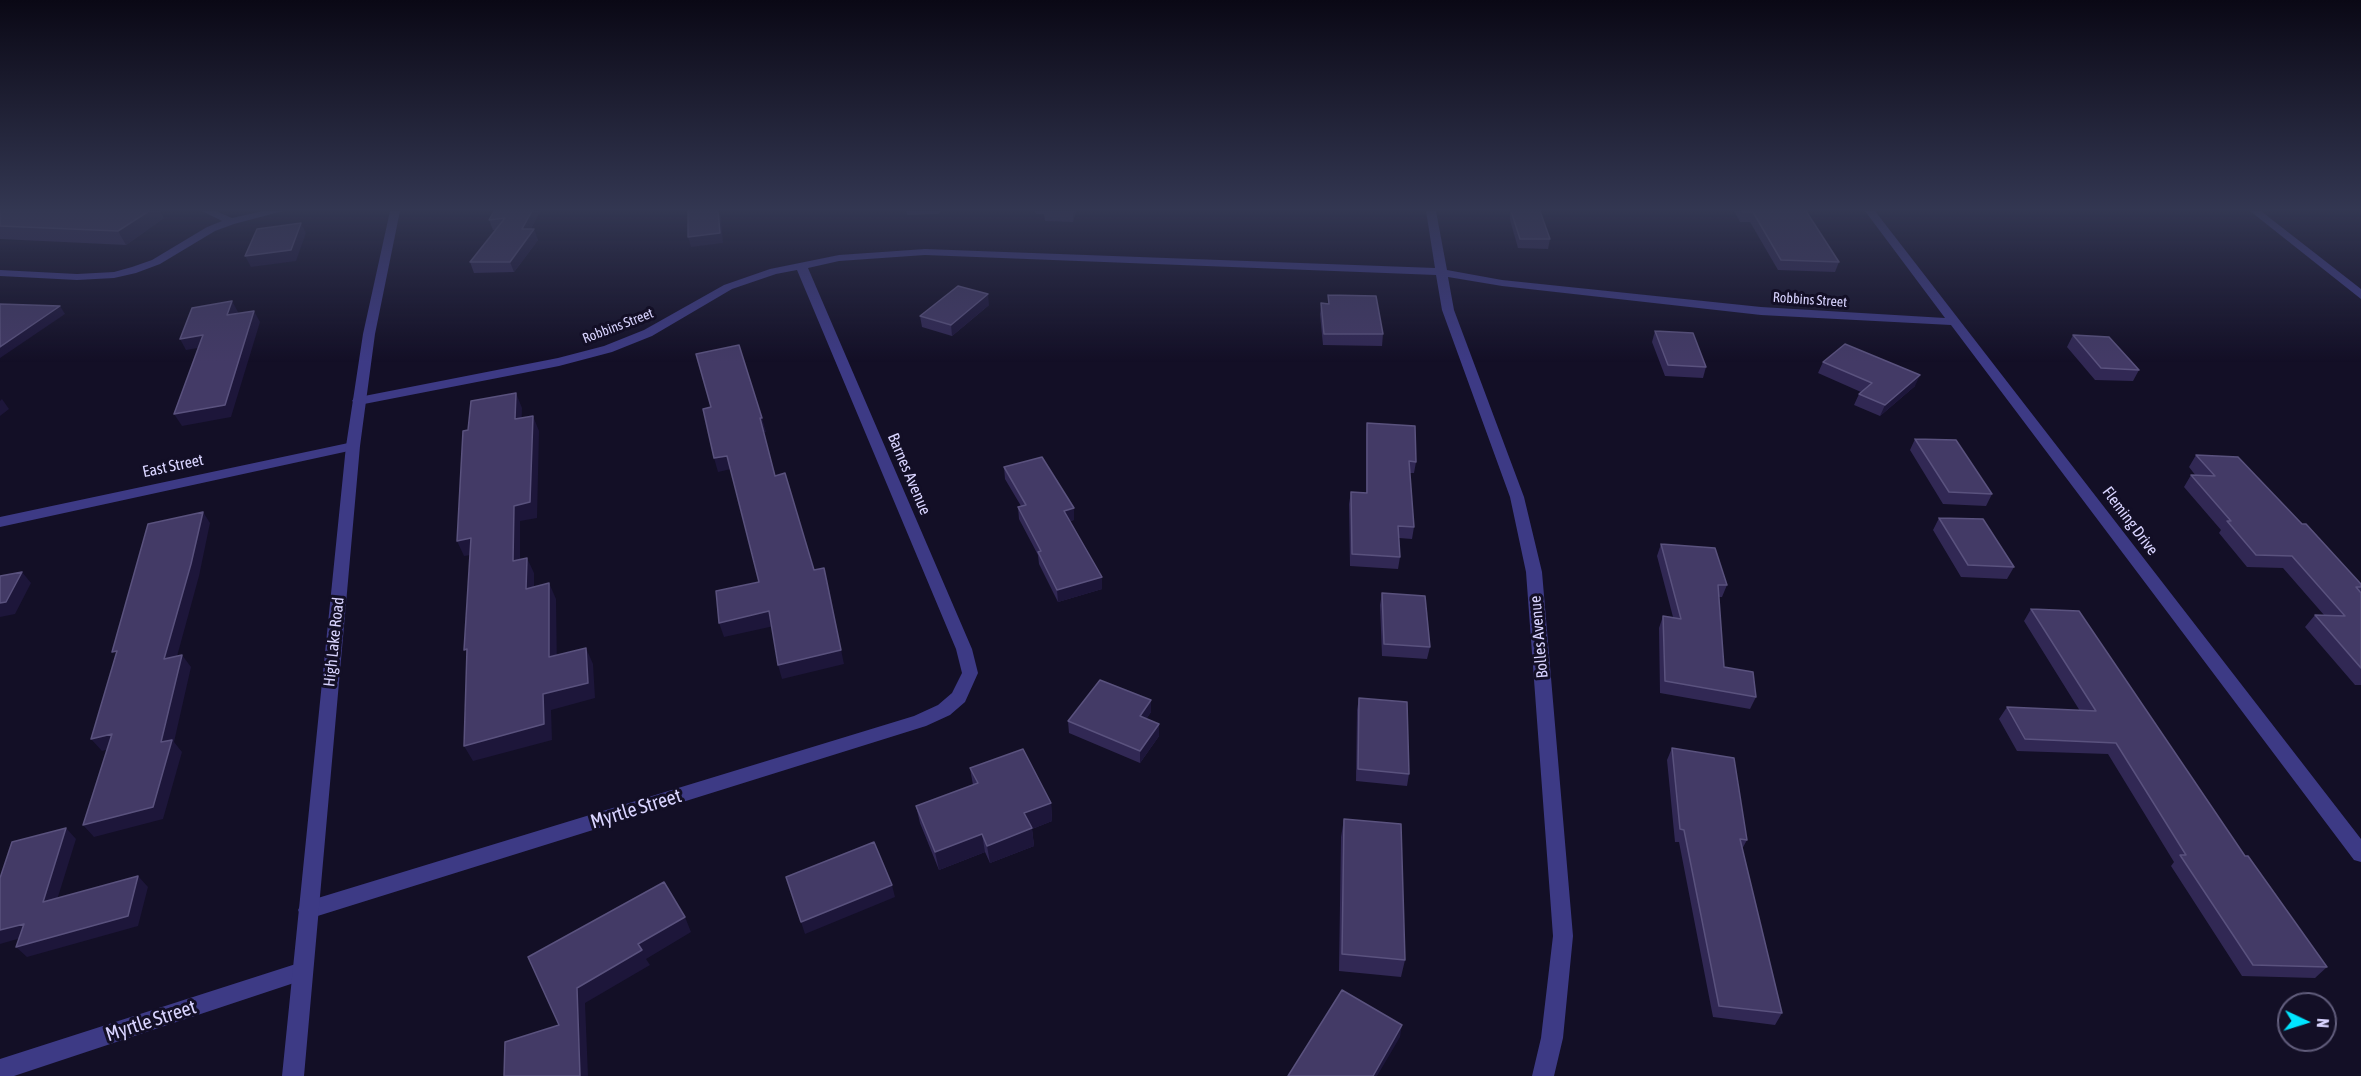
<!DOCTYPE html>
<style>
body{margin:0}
#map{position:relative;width:2361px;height:1076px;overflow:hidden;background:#130f26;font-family:"Asap Condensed",sans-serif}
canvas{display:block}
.north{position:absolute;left:2277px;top:992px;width:60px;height:60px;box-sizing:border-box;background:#130f26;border:2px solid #625e7d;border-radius:50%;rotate:94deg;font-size:16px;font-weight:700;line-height:24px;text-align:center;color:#d9d4ff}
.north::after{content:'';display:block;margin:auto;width:21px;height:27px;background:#00e5ff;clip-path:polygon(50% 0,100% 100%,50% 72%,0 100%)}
</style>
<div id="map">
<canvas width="2361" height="1076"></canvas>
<div class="north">N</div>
</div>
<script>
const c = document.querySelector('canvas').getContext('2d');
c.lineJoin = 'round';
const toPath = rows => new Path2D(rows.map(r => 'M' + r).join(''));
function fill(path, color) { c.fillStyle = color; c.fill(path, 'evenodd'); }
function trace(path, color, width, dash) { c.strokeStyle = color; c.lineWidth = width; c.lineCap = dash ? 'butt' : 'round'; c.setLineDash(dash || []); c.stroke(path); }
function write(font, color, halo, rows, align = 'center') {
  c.font = font + ' "Asap Condensed",sans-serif'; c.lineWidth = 6; c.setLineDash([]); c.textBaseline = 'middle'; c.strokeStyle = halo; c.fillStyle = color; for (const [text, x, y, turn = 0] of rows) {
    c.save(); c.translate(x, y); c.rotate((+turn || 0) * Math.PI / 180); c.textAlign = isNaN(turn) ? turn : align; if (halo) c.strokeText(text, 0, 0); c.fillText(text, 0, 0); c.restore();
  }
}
fill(toPath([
 [202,211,216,211,232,218,263,211,283,211,234,224,215,231,160,264,136,273,114,278,77,280,0,276,0,270,77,274,114,272,132,267,152,260,207,227,222,221,202,211],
 [1426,211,1436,211,1447,270,1502,280,1761,307,1945,318,1865,211,1875,211,2361,839,2361,862,2354,860,1951,325,1761,315,1502,286,1448,277,1454,310,1524,497,1542,572,1573,936,1563,1038,1554,1076,1532,1076,1541,1038,1553,936,1526,572,1510,497,1442,310,1436,275,925,255,839,261,808,268,972,649,978,673,965,702,950,715,926,726,308,919,301,916,298,910,301,904,308,901,914,716,938,705,952,693,962,673,956,649,797,270,776,274,732,289,652,336,612,352,559,366,359,405,352,401,354,398,558,358,604,346,644,330,724,285,770,269,839,255,925,249,1435,268,1426,211],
 [2250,211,2261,211,2361,289,2361,299,2250,211],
 [353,442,360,446,358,449,0,527,0,517,353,442],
 [302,962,309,964,312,971,309,978,14,1076,0,1076,0,1059,302,962]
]), '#3d3a85');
fill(toPath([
 [390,211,400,211,375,334,360,446,304,1076,282,1076,346,446,363,334,390,211]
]), '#3d3a85');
fill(toPath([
 [0,211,164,218,126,245,0,239],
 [494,211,540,211,531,229,538,240,514,272,474,273,470,262,496,230,493,230,489,220],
 [906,211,940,211,939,214,907,215],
 [1035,211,1076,211,1073,222,1045,221,1044,214,1036,214],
 [1510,211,1540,211,1550,239,1548,249,1518,248,1510,220],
 [1734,211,1806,211,1839,262,1835,272,1778,270,1750,222,1740,222],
 [1328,295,1383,334,1382,346,1323,345,1320,314,1321,303,1328,304],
 [989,305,952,336,922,327,920,316],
 [1655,331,1706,367,1703,378,1665,376,1652,342],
 [2073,335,2139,370,2133,381,2095,380,2067,347],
 [1823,362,1915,386,1880,416,1854,405,1859,394,1861,392,1818,373],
 [1367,423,1416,462,1414,473,1410,473,1414,527,1412,539,1399,538,1400,557,1398,569,1350,566,1349,504,1351,492,1366,493,1366,434],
 [1915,439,1992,494,1986,506,1943,504,1910,450],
 [2196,455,2302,524,2361,584,2361,685,2355,685,2305,627,2315,615,2324,615,2283,568,2247,567,2219,533,2221,530,2184,487,2191,475,2196,476,2189,467],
 [1004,467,1074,508,1074,520,1070,521,1102,577,1102,589,1058,602,1039,564,1038,555,1019,519,1018,507,1021,506,1005,479],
 [1939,518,2014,567,2007,579,1961,577,1933,530],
 [1661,544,1727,585,1722,597,1719,597,1724,667,1756,697,1750,709,1660,693,1659,628,1663,616,1673,617,1657,556],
 [1382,593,1430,647,1427,659,1382,656,1380,605],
 [2031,609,2245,856,2327,967,2315,978,2242,976,2171,866,2174,862,2108,754,2017,751,1999,719,2007,707,2080,711,2024,621],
 [1359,698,1409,774,1407,786,1356,781,1357,710],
 [1151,700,1151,712,1146,719,1159,724,1159,736,1140,763,1069,733,1068,721],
 [1672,748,1747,840,1742,849,1782,1013,1775,1025,1713,1017,1679,842,1675,842,1667,760],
 [970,768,1051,803,1052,821,1032,829,1034,846,990,863,985,852,939,870,920,823,916,806,973,785],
 [1344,819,1405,960,1401,977,1339,971,1341,837]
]), '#312854');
fill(toPath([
 [143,211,160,211,164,218,126,245,118,231],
 [532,211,540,211,526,240,522,229],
 [718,211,721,217,723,243,691,247,688,237],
 [1073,211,1076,211,1073,222],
 [301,223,306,233,296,261,251,267,245,256],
 [534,229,538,240,514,272,510,262],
 [988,294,989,305,952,336,951,325],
 [232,301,238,312,233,326,227,315],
 [60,306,65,314,0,358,0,347],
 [254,311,260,322,231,417,182,426,174,414],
 [203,335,209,346,186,350,180,339],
 [1920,375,1915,386,1880,416,1885,405],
 [516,393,522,408,521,434,515,419],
 [2,399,9,409,0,416,0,401],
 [533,416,539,431,537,518,520,521,520,576,513,561,514,506],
 [760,418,762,418,766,432,764,432],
 [727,456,731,469,718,472,714,458],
 [1074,508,1074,520,1065,522,1064,511],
 [203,512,210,523,199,576,173,671,164,659],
 [471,538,478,554,464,556,457,541],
 [527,558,534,573,534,604,526,589],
 [824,568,844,664,782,679,778,665],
 [22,572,31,583,15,614,0,617,0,603],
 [1102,577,1102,589,1058,602,1057,590],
 [549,583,556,599,557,673,549,657],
 [769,611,774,626,724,637,719,623],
 [586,648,593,664,595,698,551,710,552,740,473,761,464,746,543,694],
 [182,655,191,667,174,742,182,752,163,819,94,837,83,825,161,742],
 [1151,700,1151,712,1140,728,1140,716],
 [1159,724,1159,736,1140,763,1140,751],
 [112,734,122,746,102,751,91,739],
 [1051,803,1052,821,1032,829,1034,846,990,863,987,846,1024,813],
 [66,828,76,839,53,913,43,902],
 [982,834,985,852,939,870,935,852],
 [138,876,148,887,138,926,27,957,16,947],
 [892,885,895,897,805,934,801,922],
 [685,917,691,932,646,959,650,965,585,1003,588,1076,580,1076,577,988,638,944],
 [24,924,35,934,0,944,0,930],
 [1402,1025,1400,1037,1377,1076,1373,1076]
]), '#1d163a');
const building = toPath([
 [0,211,149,211,118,231,0,226,0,211],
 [494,211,532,211,522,229,534,229,510,262,470,262,505,218,489,220,494,211],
 [688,211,718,211,720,233,688,237,688,211],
 [1511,211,1540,211,1550,239,1520,239,1511,211],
 [1742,211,1806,211,1839,262,1781,260,1753,212,1743,212,1742,211],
 [301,223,291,250,245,256,257,229,301,223],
 [958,286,988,294,951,325,920,316,958,286],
 [1328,295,1376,296,1383,334,1324,334,1321,303,1329,304,1328,295],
 [232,301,227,315,254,311,225,405,174,414,203,335,180,339,192,308,232,301],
 [0,304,60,306,0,347,0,304],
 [1655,331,1693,333,1706,367,1668,365,1655,331],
 [2073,335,2109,337,2139,370,2101,368,2073,335],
 [1845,344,1920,375,1885,405,1859,394,1872,383,1823,362,1845,344],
 [739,345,762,418,760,418,775,476,785,473,814,570,824,568,841,650,778,665,769,611,719,623,716,591,759,582,727,456,714,458,703,409,711,407,696,354,739,345],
 [516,393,515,419,533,416,530,502,514,506,513,561,527,558,526,589,549,583,549,657,586,648,588,683,543,694,544,724,464,746,467,649,464,650,471,538,457,541,463,431,468,430,471,401,516,393],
 [1367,423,1415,426,1416,462,1409,461,1414,527,1398,526,1400,557,1352,554,1351,492,1367,493,1367,423],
 [1915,439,1956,440,1992,494,1949,492,1915,439],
 [2196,455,2238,457,2302,524,2306,524,2361,584,2361,587,2356,587,2361,593,2361,668,2315,615,2345,616,2292,556,2256,555,2227,521,2231,521,2191,475,2215,476,2196,455],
 [1042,457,1074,508,1064,511,1102,577,1057,590,1038,552,1041,551,1018,507,1026,505,1004,467,1042,457],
 [203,512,191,564,164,659,182,655,161,742,172,740,153,807,83,825,112,734,91,739,117,651,112,652,148,524,203,512],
 [1939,518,1983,519,2014,567,1968,565,1939,518],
 [1661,544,1715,548,1727,585,1718,585,1724,667,1753,672,1756,697,1665,681,1663,616,1681,619,1661,544],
 [22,572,6,602,0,603,0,576,22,572],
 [1382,593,1425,596,1430,647,1384,644,1382,593],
 [2031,609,2079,611,2245,856,2248,856,2327,967,2253,965,2180,855,2186,855,2116,743,2025,739,2007,707,2096,711,2031,609],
 [1100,680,1151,700,1140,716,1159,724,1140,751,1068,721,1100,680],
 [1359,698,1407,702,1409,774,1358,769,1359,698],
 [1672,748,1734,758,1747,840,1740,839,1782,1013,1719,1006,1684,830,1680,829,1672,748],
 [1023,749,1051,803,1024,813,1032,828,987,846,982,834,935,852,916,806,978,783,970,768,1023,749],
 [1344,819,1401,824,1405,960,1342,954,1344,819],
 [66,828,43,902,138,876,128,916,16,947,24,924,0,930,0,878,12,842,66,828],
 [874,842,892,885,801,922,786,877,874,842],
 [664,882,685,917,638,944,642,950,577,988,580,1076,504,1076,505,1042,559,1025,528,957,664,882],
 [1342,990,1402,1025,1373,1076,1288,1076,1342,990]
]);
fill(building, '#433a66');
trace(building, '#5a527e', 1.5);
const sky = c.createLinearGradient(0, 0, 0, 362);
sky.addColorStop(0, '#0a0815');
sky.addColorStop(0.58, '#333752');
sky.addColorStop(1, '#33375200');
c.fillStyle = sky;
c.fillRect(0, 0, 2361, 362);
write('14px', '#d9d4ff', '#130f26', [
 ["Robbins Street",1810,300,4],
 ["Robbins Street",618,326,-21]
]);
write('16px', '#d9d4ff', '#130f26', [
 ["East Street",173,466,-12],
 ["Barnes Avenue",909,474,67],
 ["Fleming Drive",2130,521,53],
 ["Bolles Avenue",1539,637,-95],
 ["High Lake Road",334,642,-84]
]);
write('20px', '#d9d4ff', '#130f26', [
 ["Myrtle Street",636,809,-17],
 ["Myrtle Street",151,1021,-18]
]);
</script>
